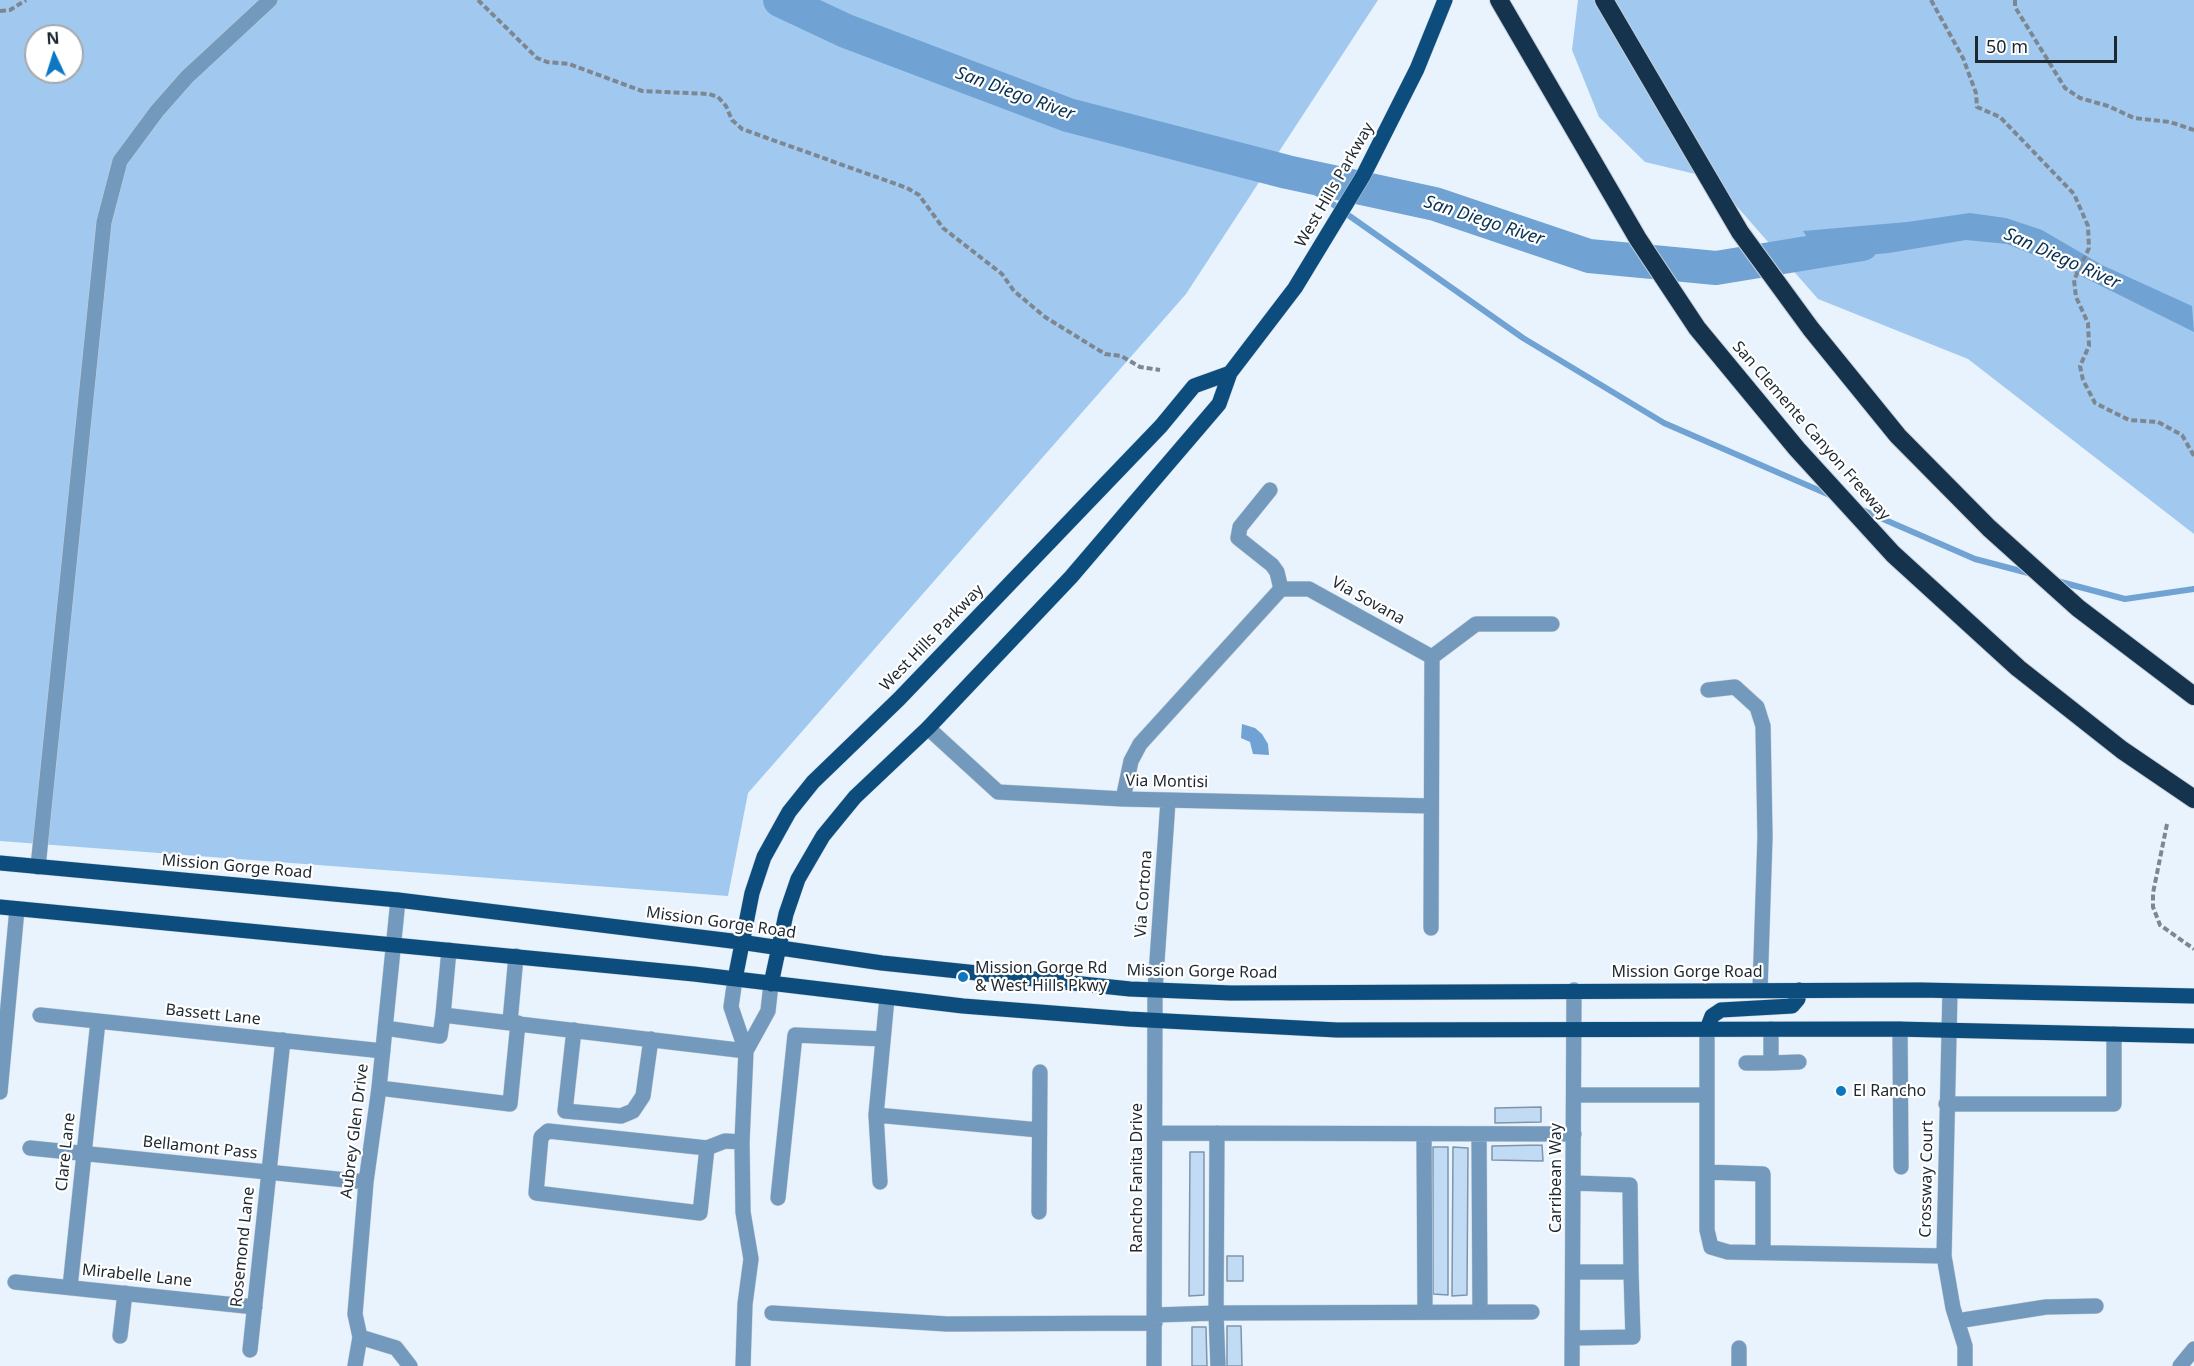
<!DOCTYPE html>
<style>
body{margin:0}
#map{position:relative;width:2194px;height:1366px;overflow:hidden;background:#e8f3fd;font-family:"Noto Sans",sans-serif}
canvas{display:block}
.north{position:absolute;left:24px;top:24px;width:60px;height:60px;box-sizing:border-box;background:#fff;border:2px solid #a5a9ad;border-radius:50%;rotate:356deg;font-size:16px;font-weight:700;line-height:24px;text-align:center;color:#1e2831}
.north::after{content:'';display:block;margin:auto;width:21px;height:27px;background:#0d77c2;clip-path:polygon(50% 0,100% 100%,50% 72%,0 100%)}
.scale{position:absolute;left:1975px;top:36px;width:142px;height:27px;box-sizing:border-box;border:3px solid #1e2831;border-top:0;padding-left:8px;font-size:18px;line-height:21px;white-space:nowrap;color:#1e2831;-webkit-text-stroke:4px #fff;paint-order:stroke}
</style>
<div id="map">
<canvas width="2194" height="1366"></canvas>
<div class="north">N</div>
<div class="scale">50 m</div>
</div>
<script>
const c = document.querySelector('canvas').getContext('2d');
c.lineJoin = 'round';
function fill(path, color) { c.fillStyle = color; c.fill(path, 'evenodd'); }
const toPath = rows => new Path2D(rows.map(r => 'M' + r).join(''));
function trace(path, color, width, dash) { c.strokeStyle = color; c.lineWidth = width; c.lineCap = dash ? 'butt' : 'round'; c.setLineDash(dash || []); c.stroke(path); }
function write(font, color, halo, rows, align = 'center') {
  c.font = font + ' "Noto Sans",sans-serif'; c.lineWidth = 4.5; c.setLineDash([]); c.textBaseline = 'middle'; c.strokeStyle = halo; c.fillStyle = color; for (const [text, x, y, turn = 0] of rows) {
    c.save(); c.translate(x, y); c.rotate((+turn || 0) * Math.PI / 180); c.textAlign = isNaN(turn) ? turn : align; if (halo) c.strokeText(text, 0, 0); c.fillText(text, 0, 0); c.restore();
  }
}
fill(toPath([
 [0,0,1378,0,1186,294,748,793,728,896,0,841],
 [36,36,72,36,72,72,36,72],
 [1578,0,2194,0,2194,534,1968,359,1818,299,1712,178,1645,162,1599,117,1572,50]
]), '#a1c9ef');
fill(toPath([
 [1970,213,2006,218,2042,230,2102,265,2192,306,2194,332,2059,265,2007,244,1966,240,1889,253,1821,259,1803,231,1907,222],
 [1242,724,1255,728,1262,734,1268,744,1269,755,1253,754,1250,742,1241,738]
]), '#70a3d3');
trace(toPath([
 [1287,172,1523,338,1664,423,1832,496],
 [1860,509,1975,559,2032,574],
 [2057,581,2125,599,2194,589]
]), '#70a3d3', 6);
trace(toPath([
 [780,0,846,31,1068,115,1287,172,1435,204,1589,256,1716,268,1862,244]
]), '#70a3d3', 34);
const building = toPath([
 [1541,1107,1541,1122,1495,1123,1495,1108,1541,1107],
 [1542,1145,1543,1161,1492,1160,1492,1146,1542,1145],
 [1433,1147,1448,1147,1448,1295,1433,1294,1433,1147],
 [1453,1147,1468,1148,1467,1295,1452,1296,1453,1147],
 [1190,1152,1204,1152,1204,1295,1189,1296,1190,1152],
 [1227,1256,1243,1256,1243,1281,1227,1281,1227,1256],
 [1227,1326,1241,1326,1242,1366,1227,1366,1227,1326],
 [1192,1327,1206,1327,1207,1366,1192,1366,1192,1327]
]);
fill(building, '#c2dbf4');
trace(building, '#7d95ac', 1.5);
const minor = toPath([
 [1270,490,1240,527,1238,538,1272,565,1277,572,1281,589],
 [1432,657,1476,624,1552,624],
 [1708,690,1735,687,1757,707,1763,726,1765,837,1760,990],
 [928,728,998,792,1123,799,1431,806],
 [1123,799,1131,761,1140,744,1281,589,1309,589,1432,657,1431,928],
 [38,867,104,222,120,161,157,111,187,77,270,0],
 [449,950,443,1015,746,1051],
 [735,979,731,1007,746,1051,742,1142,743,1212,751,1259,745,1304,743,1366],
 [1950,991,1944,1256,1953,1308,1965,1346,1965,1366],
 [40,1015,383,1051],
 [510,1022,516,956],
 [385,1028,440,1036,443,1015],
 [1707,1029,1707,1230,1711,1247,1728,1252,1944,1256],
 [1771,1029,1771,1063,1799,1062],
 [1900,1029,1901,1167],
 [574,1030,565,1111,621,1116,633,1111,643,1096,651,1039],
 [746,1051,768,1011,771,984],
 [1746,1063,1771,1063],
 [379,1088,510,1104,518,1023],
 [0,1092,17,909],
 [1574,1095,1707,1095],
 [1946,1104,2114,1104,2114,1034],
 [876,1115,1039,1130],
 [1156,1133,1574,1134],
 [1424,1134,1425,1312],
 [1479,1134,1480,1312],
 [30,1148,366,1182],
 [707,1148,700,1213,536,1193,541,1137,548,1131,707,1148,725,1141,742,1142],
 [1707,1172,1763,1174,1763,1252],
 [880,1182,876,1115,887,998],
 [778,1198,795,1035,883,1039],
 [1039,1212,1040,1072],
 [1573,1272,1631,1272,1630,1185,1574,1183],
 [15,1282,255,1307],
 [70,1287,98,1021],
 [772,1313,947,1324,1155,1323],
 [1155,1315,1216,1313,1217,1133],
 [1957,1321,2046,1307,2096,1306],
 [120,1336,125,1293],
 [360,1337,396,1348,410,1366],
 [1572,1338,1633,1337,1631,1272],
 [1739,1348,1739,1366],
 [250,1350,283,1040],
 [355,1366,360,1337,355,1314,366,1182,379,1088,398,900],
 [1154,1366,1155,990,1168,801],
 [1218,1366,1216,1313,1532,1312],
 [1572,1366,1574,990],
 [2180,1366,2194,1349]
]);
const major = toPath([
 [0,863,398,900,740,942,882,963,1130,989,1231,993,1921,990,2194,996],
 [0,907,694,974,963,1006,1129,1019,1337,1030,1896,1029,2194,1036],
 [735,979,752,893,764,857,789,812,813,782,899,699,1161,426,1194,386,1230,373],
 [771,984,786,914,798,879,823,836,855,797,928,728,1071,577,1219,404,1230,373,1295,288,1363,176,1417,69,1445,0],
 [1707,1029,1712,1016,1721,1010,1792,1006,1798,999,1799,990]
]);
const highway = toPath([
 [1499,0,1638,239,1697,328,1797,449,1893,554,2018,668,2122,750,2194,799],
 [1604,0,1740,232,1811,329,1898,436,1989,528,2078,608,2194,696]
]);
trace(minor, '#c4ced8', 16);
trace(major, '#c4ced8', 16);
trace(highway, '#c4ced8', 20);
trace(toPath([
 [478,0,537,58,547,62,569,64,642,91,709,94,718,97,726,106,732,120,742,129,907,188,919,195,943,228,1002,274,1014,291,1045,317,1105,354,1121,356,1140,367,1160,370],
 [1931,0,1963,58,1976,93,1977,107,2000,117,2074,194,2088,226,2089,248,2074,280,2076,297,2088,323,2089,346,2080,366,2083,380,2095,403,2129,420,2158,422,2182,435,2194,456],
 [2015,0,2015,7,2065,88,2080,98,2108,106,2134,118,2170,122,2194,130],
 [0,11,10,10,26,0],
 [2167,824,2153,893,2153,907,2160,925,2194,949]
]), '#7d8791', 4, [6, 3]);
trace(minor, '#7399bc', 15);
trace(major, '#0c4d7e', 15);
trace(highway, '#15334d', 18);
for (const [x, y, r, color] of [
 [963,977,6,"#0d77c2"],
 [1841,1091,6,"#0d77c2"]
]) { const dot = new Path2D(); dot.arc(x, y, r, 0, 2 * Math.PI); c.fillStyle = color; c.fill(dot); trace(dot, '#fff', 2); }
write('16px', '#1e2831', '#fff', [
 ["West Hills Parkway",1335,185,-60],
 ["San Clemente Canyon Freeway",1811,431,49],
 ["Via Sovana",1368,601,29],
 ["West Hills Parkway",932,638,-46],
 ["Via Montisi",1167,782,1],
 ["Mission Gorge Road",237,867,5],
 ["Via Cortona",1144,894,-86],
 ["Mission Gorge Road",721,923,8],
 ["Mission Gorge Road",1202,972,1],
 ["Mission Gorge Road",1687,972],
 ["Bassett Lane",213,1015,6],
 ["Aubrey Glen Drive",355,1131,-83],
 ["Bellamont Pass",200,1148,6],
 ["Clare Lane",66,1152,-84],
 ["Rancho Fanita Drive",1137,1178,-90],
 ["Carribean Way",1556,1178,-90],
 ["Crossway Court",1927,1179,-89],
 ["Rosemond Lane",243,1247,-84],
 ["Mirabelle Lane",137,1276,6]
]);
write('16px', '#1e2831', '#fff', [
 ["Mission Gorge Rd",975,968],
 ["& West Hills Pkwy",975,986],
 ["El Rancho",1853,1091]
], 'left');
write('italic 18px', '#0b3252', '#fff', [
 ["San Diego River",1015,94,20],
 ["San Diego River",1484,221,18],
 ["San Diego River",2062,259,24]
]);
</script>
